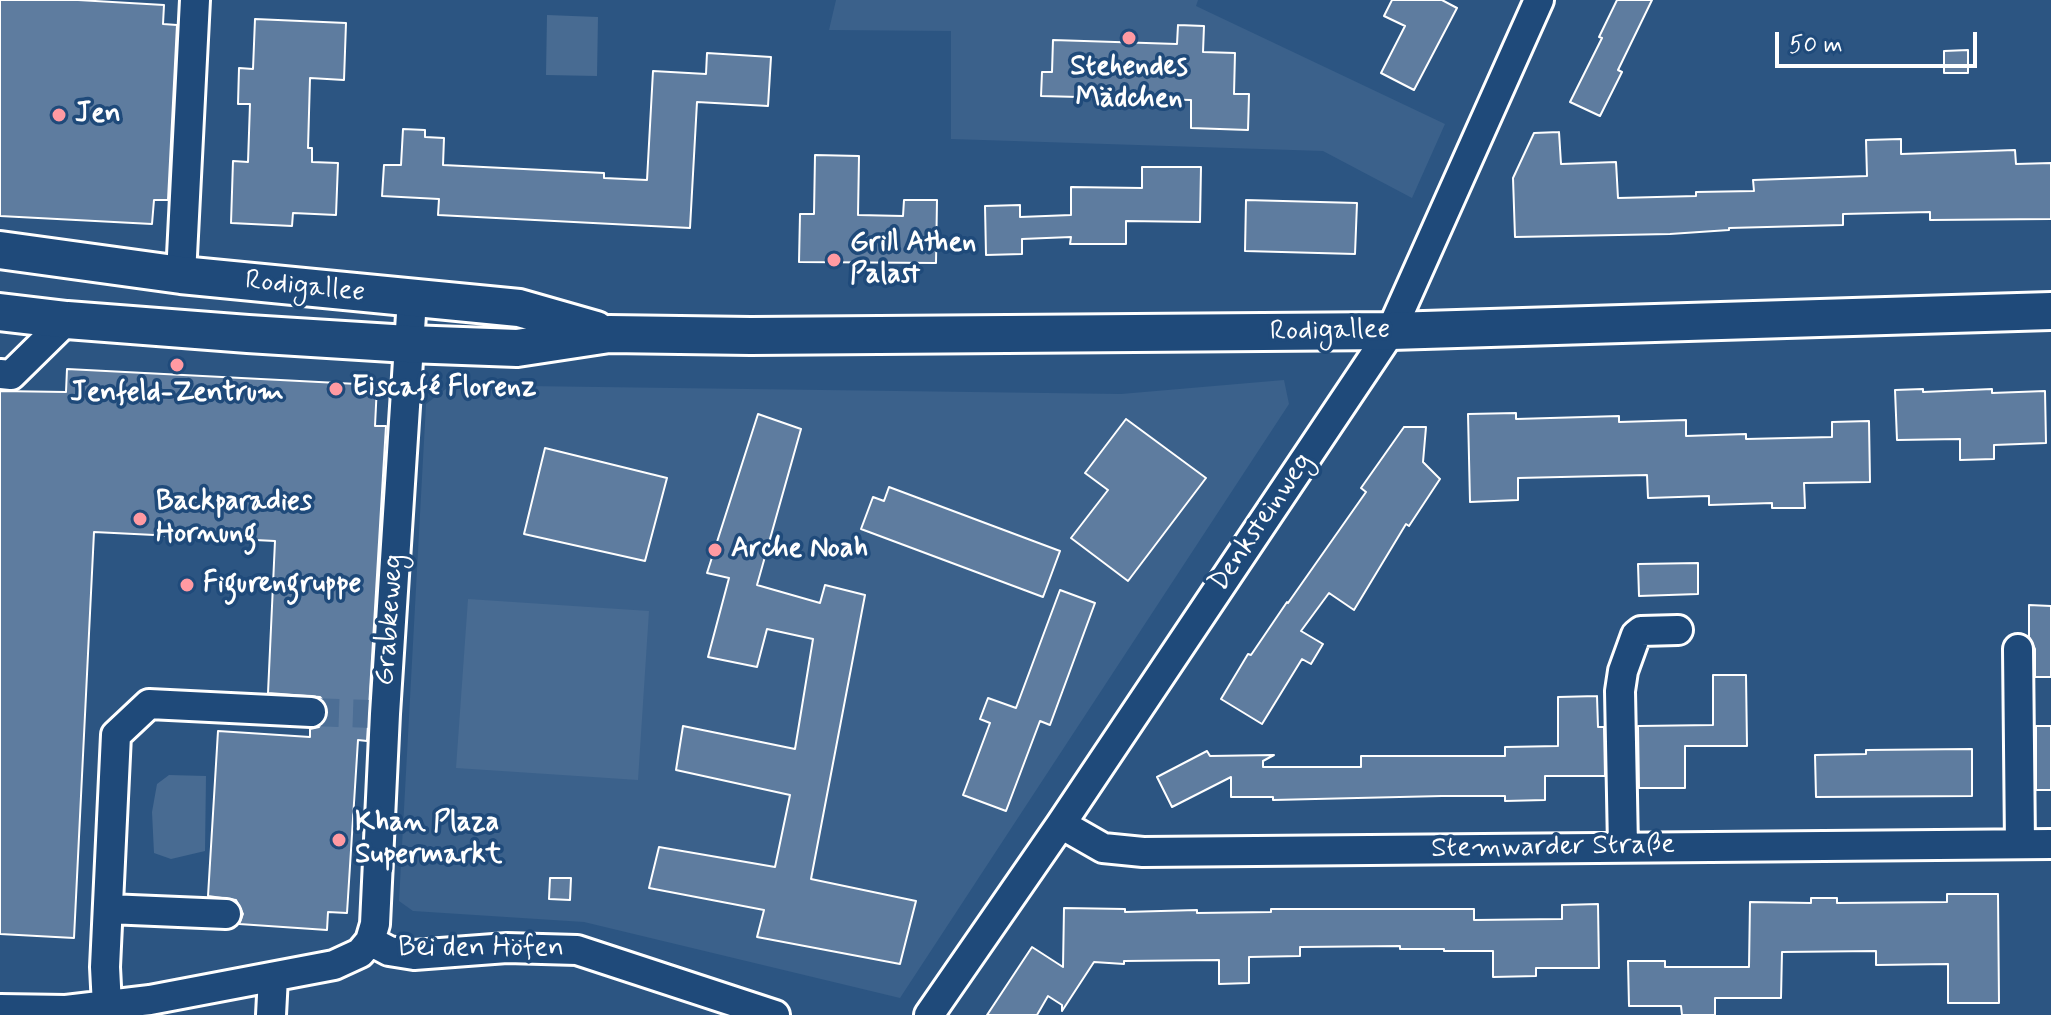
<!DOCTYPE html>
<meta charset="utf-8">
<style>
body{margin:0}
#map{position:relative;width:2051px;height:1015px;overflow:hidden;background:#2c5582;font-family:Mynerve,sans-serif}
canvas{display:block}
.scale{position:absolute;left:1775px;top:32px;width:202px;height:36px;box-sizing:border-box;border:4px solid #fff;border-top:0;padding-left:10px;font-size:24px;line-height:28px;white-space:nowrap;color:#fff;-webkit-text-stroke:6px #1f4a7a;paint-order:stroke}
</style>
<div id="map">
<canvas width="2051" height="1015"></canvas>
<div class="scale">50 m</div>
</div>
<script>
const c = document.querySelector('canvas').getContext('2d');
c.lineJoin = 'round';
function fill(path, color) { c.fillStyle = color; c.fill(path, 'evenodd'); }
const toPath = rows => new Path2D(rows.map(r => 'M' + r).join(''));
function trace(path, color, width, dash) { c.strokeStyle = color; c.lineWidth = width; c.lineCap = dash ? 'butt' : 'round'; c.setLineDash(dash || []); c.stroke(path); }
function write(font, color, halo, rows, align = 'center') {
  c.font = font + ' Mynerve,sans-serif'; c.lineWidth = 7; c.setLineDash([]); c.textBaseline = 'middle'; c.strokeStyle = halo; c.fillStyle = color; for (const [text, x, y, turn = 0] of rows) {
    c.save(); c.translate(x, y); c.rotate((+turn || 0) * Math.PI / 180); c.textAlign = isNaN(turn) ? turn : align; if (halo) c.strokeText(text, 0, 0); c.fillText(text, 0, 0); c.restore();
  }
}
fill(toPath([
 [836,0,1198,0,1196,6,1445,124,1412,198,1323,151,951,139,951,31,829,30],
 [1284,380,1289,404,900,998,584,922,413,911,399,901,426,404,451,385,1121,394]
]), '#3b618b');
fill(toPath([
 [547,15,598,17,597,76,546,75],
 [468,599,649,611,638,780,456,768],
 [169,775,206,776,205,851,171,859,154,853,152,812,157,784]
]), '#486b92');
const building = toPath([
 [0,0,78,0,164,5,163,24,177,25,168,200,154,200,152,224,0,216,0,0],
 [1392,0,1442,0,1457,8,1414,90,1381,73,1405,26,1384,16,1392,0],
 [1617,0,1652,0,1618,70,1622,72,1600,116,1570,102,1602,38,1599,37,1617,0],
 [255,19,346,23,344,80,310,78,308,148,312,148,312,162,338,163,336,215,293,213,292,226,231,223,233,161,248,162,250,104,238,104,239,68,253,69,255,19],
 [1178,25,1204,26,1203,52,1235,53,1234,94,1249,94,1248,130,1191,128,1191,100,1041,96,1042,72,1052,72,1053,40,1177,44,1178,25],
 [1968,50,1968,73,1944,73,1944,51,1968,50],
 [707,53,771,57,768,106,697,102,690,228,438,215,439,199,382,196,384,165,401,165,403,129,425,130,425,137,444,138,443,165,604,173,604,178,647,180,653,71,706,74,707,53],
 [1559,132,1561,164,1616,162,1618,198,1696,196,1696,192,1754,191,1753,180,1867,176,1866,140,1901,139,1901,154,2015,150,2016,164,2051,163,2051,219,1930,220,1930,212,1843,214,1843,225,1729,228,1729,230,1670,234,1515,237,1513,178,1534,133,1559,132],
 [815,155,859,156,858,215,903,216,904,200,937,200,936,263,799,262,800,214,814,214,815,155],
 [1142,167,1201,167,1200,222,1126,221,1126,244,1070,244,1071,237,1022,239,1022,254,986,255,985,206,1020,205,1020,217,1071,215,1071,187,1142,188,1142,167],
 [1246,200,1357,203,1355,254,1245,251,1246,200],
 [67,369,377,385,375,426,386,426,367,741,358,740,347,913,328,912,327,930,239,924,243,914,236,900,208,896,218,731,310,737,310,729,319,727,328,714,326,704,320,697,268,693,275,541,94,532,74,938,0,934,0,391,66,392,67,369],
 [1923,389,1923,392,1992,389,1992,393,2045,391,2046,443,1994,445,1994,459,1960,460,1960,439,1897,440,1895,390,1923,389],
 [1516,413,1516,419,1619,416,1619,422,1686,420,1686,436,1746,434,1746,439,1832,437,1832,422,1869,421,1870,482,1804,483,1805,508,1772,508,1772,503,1709,505,1709,496,1648,498,1647,475,1518,478,1518,500,1470,502,1468,414,1516,413],
 [758,414,801,429,757,585,820,603,825,585,865,595,811,879,916,901,900,964,757,937,764,910,649,888,659,847,775,867,790,795,676,770,683,726,795,749,813,639,767,629,757,667,708,657,729,578,707,573,758,414],
 [1126,419,1206,478,1128,581,1071,538,1108,490,1085,473,1126,419],
 [1404,427,1426,427,1423,462,1440,479,1409,526,1406,524,1354,610,1329,593,1301,631,1323,644,1311,664,1302,659,1262,724,1221,699,1248,654,1251,655,1287,602,1288,603,1366,492,1361,488,1404,427],
 [545,448,667,478,645,561,524,534,545,448],
 [889,487,1060,551,1043,597,861,529,873,497,884,501,889,487],
 [1698,563,1698,594,1639,596,1638,564,1698,563],
 [1060,590,1095,603,1050,725,1040,721,1006,811,963,795,990,723,980,719,988,698,1016,708,1060,590],
 [2029,605,2051,606,2051,677,2035,677,2035,649,2029,637,2029,605],
 [1713,675,1746,675,1747,746,1685,746,1685,788,1639,788,1638,726,1713,725,1713,675],
 [1597,696,1598,727,1604,727,1605,776,1545,776,1545,800,1505,801,1505,796,1442,796,1273,800,1273,797,1231,797,1231,777,1172,807,1157,777,1207,751,1210,756,1274,755,1263,761,1263,767,1361,767,1361,756,1505,756,1505,747,1558,746,1558,697,1597,696],
 [2036,726,2051,726,2051,790,2036,790,2036,726],
 [1972,749,1972,796,1816,797,1815,755,1866,754,1866,750,1972,749],
 [550,878,571,878,570,900,549,899,550,878],
 [1947,894,1998,894,1999,1003,1948,1003,1948,964,1876,965,1876,951,1782,952,1781,998,1715,998,1715,1015,1682,1015,1681,1006,1629,1006,1628,961,1665,961,1665,967,1749,967,1750,902,1811,903,1811,898,1837,898,1837,903,1947,902,1947,894],
 [1598,904,1599,968,1536,968,1536,976,1493,977,1493,951,1444,951,1444,949,1400,949,1400,946,1300,947,1300,956,1249,957,1249,983,1219,984,1219,960,1124,961,1124,964,1094,962,1062,1011,1062,1005,1048,996,1037,1015,987,1015,1032,947,1063,967,1064,908,1125,909,1125,912,1197,910,1197,913,1271,912,1271,909,1474,909,1474,920,1562,919,1562,905,1598,904]
]);
fill(building, '#5e7c9f');
trace(building, '#fff', 2);
trace(toPath([
 [311,712,372,714]
]), '#4c6e95', 28, [28, 14]);
const minor = toPath([
 [181,275,195,0],
 [0,374,11,375,67,320],
 [2018,649,2020,844],
 [1061,824,1103,848,1143,852,2051,844],
 [1623,847,1620,691,1623,671,1636,635,1641,631,1678,630],
 [108,909,226,914],
 [370,941,389,951,414,955,507,948,577,950,775,1015],
 [107,1006,105,967,116,735,149,704,311,712],
 [0,1009,66,1010,150,1000,334,965,360,953,370,941,375,924,385,714,412,299],
 [271,1015,273,977],
 [929,1015,1061,824,1391,331,1539,0]
]);
const major = toPath([
 [0,250,181,275,519,308,596,330],
 [0,312,67,320,248,334,408,344,517,348,609,334,751,336,1391,331,2051,311]
]);
trace(minor, '#fff', 34);
trace(major, '#fff', 42);
trace(minor, '#1f4a7a', 28);
trace(major, '#1f4a7a', 36);
for (const [x, y, r, color] of [
 [1129,38,8,"#ff9aa2"],
 [59,115,8,"#ff9aa2"],
 [834,260,8,"#ff9aa2"],
 [177,365,8,"#ff9aa2"],
 [336,389,8,"#ff9aa2"],
 [140,519,8,"#ff9aa2"],
 [715,550,8,"#ff9aa2"],
 [187,585,8,"#ff9aa2"],
 [339,840,8,"#ff9aa2"]
]) { const dot = new Path2D(); dot.arc(x, y, r, 0, 2 * Math.PI); c.fillStyle = color; c.fill(dot); trace(dot, '#1f4a7a', 3); }
write('bold 28px', '#fff', '#1f4a7a', [
 ["Stehendes",1129,68,"center"],
 ["Mädchen",1129,100,"center"],
 ["Jen",75,115],
 ["Grill Athen",850,244],
 ["Palast",850,276],
 ["Eiscafé Florenz",352,389],
 ["Jenfeld-Zentrum",177,394,"center"],
 ["Backparadies",156,503],
 ["Hornung",156,535],
 ["Arche Noah",731,550],
 ["Figurengruppe",203,585],
 ["Khan Plaza",355,824],
 ["Supermarkt",355,856]
], 'left');
write('28px', '#fff', '#1f4a7a', [
 ["Rodigallee",305,288,6],
 ["Rodigallee",1330,332,-1],
 ["Denksteinweg",1262,523,-56],
 ["Grabkeweg",391,620,-86],
 ["Stemwarder Straße",1553,848,-1],
 ["Bei den Höfen",481,949]
]);
</script>
